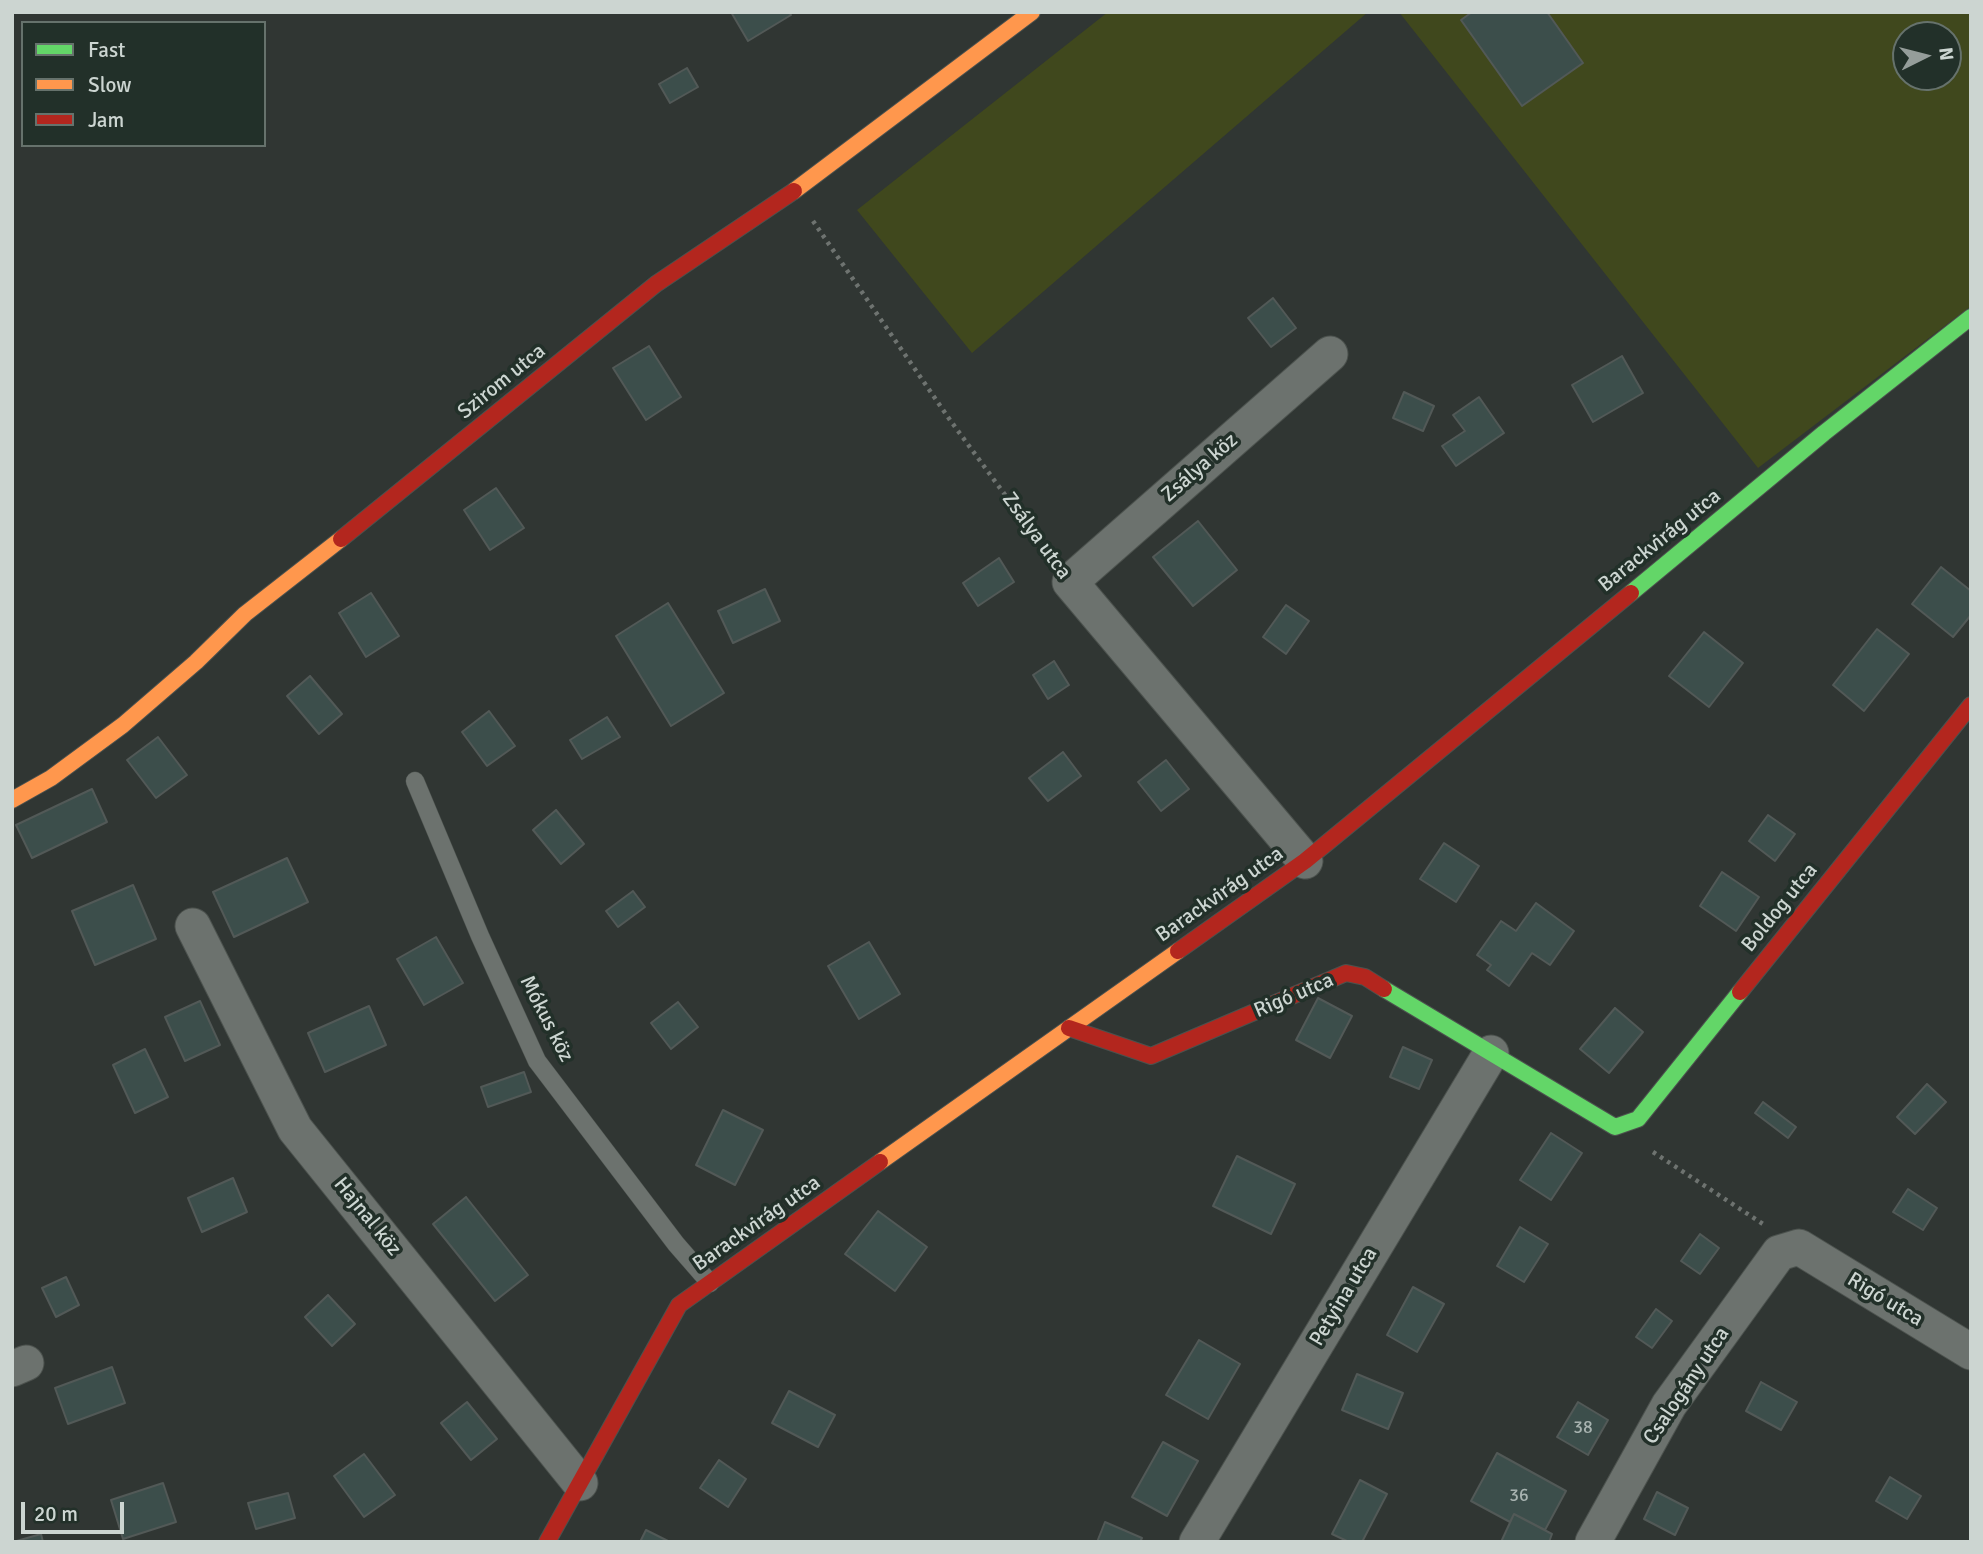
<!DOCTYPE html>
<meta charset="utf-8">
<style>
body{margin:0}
#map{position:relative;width:1983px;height:1554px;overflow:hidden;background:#303633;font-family:Signika,sans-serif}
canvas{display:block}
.frame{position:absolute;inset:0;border:14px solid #ccd5d1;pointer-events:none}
.legend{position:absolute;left:21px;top:21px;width:245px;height:126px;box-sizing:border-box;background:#223029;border:2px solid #66726c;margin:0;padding:9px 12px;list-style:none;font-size:21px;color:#ccd5d1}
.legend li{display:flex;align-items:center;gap:14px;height:35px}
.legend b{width:35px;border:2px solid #66726c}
.north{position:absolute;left:1892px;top:21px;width:70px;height:70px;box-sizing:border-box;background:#223029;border:2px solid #66726c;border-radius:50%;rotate:84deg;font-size:19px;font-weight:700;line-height:28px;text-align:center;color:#ccd5d1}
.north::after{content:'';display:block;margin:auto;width:24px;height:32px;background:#959d9a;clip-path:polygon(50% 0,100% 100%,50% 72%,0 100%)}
.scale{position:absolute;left:21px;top:1502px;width:103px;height:32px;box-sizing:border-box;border:4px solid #ccd5d1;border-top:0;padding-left:9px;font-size:21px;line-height:24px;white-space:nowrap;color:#ccd5d1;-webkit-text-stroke:5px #223029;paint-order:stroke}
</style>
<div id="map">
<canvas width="1983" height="1554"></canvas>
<div class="frame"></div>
<ul class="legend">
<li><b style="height:9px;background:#63d668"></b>Fast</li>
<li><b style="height:9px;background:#ff974d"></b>Slow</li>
<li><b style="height:9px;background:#b3261e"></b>Jam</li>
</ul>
<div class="north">N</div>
<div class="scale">20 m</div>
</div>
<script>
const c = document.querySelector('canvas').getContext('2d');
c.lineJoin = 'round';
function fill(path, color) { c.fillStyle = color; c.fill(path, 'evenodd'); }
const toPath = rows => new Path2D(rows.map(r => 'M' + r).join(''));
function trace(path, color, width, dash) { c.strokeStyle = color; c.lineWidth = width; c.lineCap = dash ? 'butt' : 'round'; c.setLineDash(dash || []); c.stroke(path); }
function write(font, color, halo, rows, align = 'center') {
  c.font = font + ' Signika,sans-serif'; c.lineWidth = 7; c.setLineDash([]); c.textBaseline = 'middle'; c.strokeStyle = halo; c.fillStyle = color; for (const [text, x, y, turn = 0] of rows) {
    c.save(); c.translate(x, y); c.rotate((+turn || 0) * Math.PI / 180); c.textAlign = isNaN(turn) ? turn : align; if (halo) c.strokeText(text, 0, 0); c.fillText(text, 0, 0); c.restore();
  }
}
fill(toPath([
 [1108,12,1368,12,972,353,857,210],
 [1399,12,1971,12,1971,306,1758,468],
 [1906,35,1948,35,1948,77,1906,77]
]), '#40481d');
const building = toPath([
 [731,12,789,12,791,15,748,41,731,12],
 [1472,12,1547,12,1583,63,1522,106,1461,20,1472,12],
 [687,68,698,87,670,103,659,84,687,68],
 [1273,298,1296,328,1271,347,1248,318,1273,298],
 [649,346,681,397,646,420,613,368,649,346],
 [1622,356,1643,393,1593,422,1572,385,1622,356],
 [1404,392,1434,406,1423,431,1393,418,1404,392],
 [1479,397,1504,433,1456,466,1442,446,1465,431,1453,415,1479,397],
 [496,488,524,528,490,550,464,510,496,488],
 [1198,521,1237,570,1193,606,1153,557,1198,521],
 [999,558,1014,582,978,606,963,583,999,558],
 [1941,567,1971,591,1971,615,1953,637,1912,604,1941,567],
 [765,589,780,621,733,643,718,611,765,589],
 [371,593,399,636,366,657,339,613,371,593],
 [668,603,724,693,671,726,616,636,668,603],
 [1286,605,1309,621,1286,654,1263,637,1286,605],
 [1877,629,1909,654,1864,711,1833,685,1877,629],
 [1704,632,1743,663,1709,707,1669,676,1704,632],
 [1054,661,1069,685,1048,699,1033,675,1054,661],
 [310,676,342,714,319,734,287,696,310,676],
 [489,711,515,746,487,766,462,732,489,711],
 [607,717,620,737,582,759,570,740,607,717],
 [158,737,187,775,156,798,127,760,158,737],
 [1063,752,1081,776,1048,801,1029,778,1063,752],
 [1166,760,1189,789,1161,811,1138,782,1166,760],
 [92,789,107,822,32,858,16,825,92,789],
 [556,810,584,844,561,864,533,830,556,810],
 [1768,815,1795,834,1775,861,1749,841,1768,815],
 [1444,843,1479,866,1456,902,1420,879,1444,843],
 [287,858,308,902,234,937,213,892,287,858],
 [1722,872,1759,897,1736,931,1700,906,1722,872],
 [133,885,156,939,95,965,72,911,133,885],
 [633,891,645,907,618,927,606,911,633,891],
 [1536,903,1574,931,1550,965,1532,953,1509,986,1487,970,1491,965,1477,955,1501,921,1516,931,1536,903],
 [436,937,463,983,424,1005,397,959,436,937],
 [869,942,900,994,859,1019,828,966,869,942],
 [1318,998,1352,1016,1330,1058,1296,1040,1318,998],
 [200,1001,220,1045,185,1061,165,1017,200,1001],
 [678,1002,698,1027,671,1049,651,1023,678,1002],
 [369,1006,386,1045,325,1072,308,1033,369,1006],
 [1615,1008,1643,1032,1609,1073,1580,1049,1615,1008],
 [1403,1047,1432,1060,1419,1089,1390,1077,1403,1047],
 [145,1049,168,1097,135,1113,113,1065,145,1049],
 [524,1072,531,1092,488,1107,481,1087,524,1072],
 [1927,1084,1946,1102,1915,1134,1897,1117,1927,1084],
 [1763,1102,1796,1127,1788,1138,1755,1113,1763,1102],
 [723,1110,763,1130,735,1185,696,1165,723,1110],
 [1551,1133,1582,1153,1551,1200,1520,1180,1551,1133],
 [1237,1156,1295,1184,1271,1234,1213,1206,1237,1156],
 [233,1178,247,1212,202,1232,188,1198,233,1178],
 [1908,1189,1937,1208,1923,1230,1893,1212,1908,1189],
 [466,1197,528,1275,495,1301,433,1224,466,1197],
 [878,1211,927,1247,895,1291,845,1254,878,1211],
 [1520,1227,1548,1244,1524,1282,1497,1266,1520,1227],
 [1700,1234,1719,1248,1700,1274,1681,1261,1700,1234],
 [66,1277,79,1305,56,1317,42,1288,66,1277],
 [1413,1287,1444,1304,1417,1352,1387,1335,1413,1287],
 [328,1295,355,1324,332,1346,305,1317,328,1295],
 [1656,1309,1672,1321,1652,1348,1636,1337,1656,1309],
 [1199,1340,1240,1364,1208,1419,1166,1395,1199,1340],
 [112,1367,125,1403,68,1424,55,1388,112,1367],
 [1357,1374,1403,1393,1388,1429,1342,1410,1357,1374],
 [1761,1382,1797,1402,1781,1430,1746,1411,1761,1382],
 [789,1391,835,1415,818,1447,772,1423,789,1391],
 [467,1402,497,1439,471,1460,441,1423,467,1402],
 [1578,1402,1608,1420,1588,1455,1557,1437,1578,1402],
 [1163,1442,1198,1461,1167,1516,1132,1497,1163,1442],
 [1497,1453,1566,1491,1545,1530,1514,1514,1510,1522,1471,1501,1497,1453],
 [364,1454,395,1495,364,1517,334,1476,364,1454],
 [719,1460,746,1479,728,1507,700,1488,719,1460],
 [1890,1477,1921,1496,1907,1519,1876,1501,1890,1477],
 [1360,1480,1387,1494,1362,1542,1349,1542,1332,1534,1360,1480],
 [163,1483,176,1522,123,1539,111,1500,163,1483],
 [1657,1492,1688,1508,1675,1535,1644,1519,1657,1492],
 [288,1493,295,1518,256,1529,248,1503,288,1493],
 [1514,1514,1552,1534,1549,1542,1501,1542,1514,1514],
 [1105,1522,1142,1538,1140,1542,1097,1542,1105,1522],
 [646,1530,670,1542,640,1542,646,1530],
 [41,1534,43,1542,13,1542,41,1534]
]);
fill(building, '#3c4e4b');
trace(building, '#525957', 2);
const lane = toPath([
 [415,781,480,936,537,1061,676,1244,710,1283]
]);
const street = toPath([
 [1305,861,1070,582,1330,354],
 [193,926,295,1129,580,1483],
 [12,1369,26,1363],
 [1197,1542,1491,1053],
 [1593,1542,1669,1405,1779,1253,1799,1247,1971,1352]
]);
const fast = toPath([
 [1631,593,1824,433,1971,317],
 [1384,989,1615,1127,1638,1119,1740,992]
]);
const slow = toPath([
 [794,191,1032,12],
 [12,800,51,778,123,725,196,662,245,614,341,539],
 [880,1162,1178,951]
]);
const jam = toPath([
 [341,539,656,284,794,191],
 [1178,951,1305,861,1631,593],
 [1740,992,1971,705],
 [1069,1028,1151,1056,1346,973,1365,977,1384,989],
 [547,1542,679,1305,880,1162]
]);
trace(lane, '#4c524e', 19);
trace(street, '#4c524e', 37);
trace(fast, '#4c524e', 18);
trace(slow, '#4c524e', 18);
trace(jam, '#4c524e', 18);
trace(toPath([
 [813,221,950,420,1050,556],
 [1653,1152,1763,1224]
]), '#6e7370', 4.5, [3.5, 5]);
trace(lane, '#6c726e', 18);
trace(street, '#6c726e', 35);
trace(fast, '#63d668', 16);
trace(slow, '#ff974d', 16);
trace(jam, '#b3261e', 16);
write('18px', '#a8b3b0', null, [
 ["38",1583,1428],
 ["36",1519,1496]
]);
write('21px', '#ccd5d1', '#223029', [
 ["Szirom utca",502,382,-39],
 ["Zsálya köz",1200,468,-41],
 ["Zsálya utca",1036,536,54],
 ["Barackvirág utca",1660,541,-39],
 ["Barackvirág utca",1220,895,-35],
 ["Boldog utca",1780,908,-51],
 ["Rigó utca",1294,996,-23],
 ["Mókus köz",546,1019,63],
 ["Hajnal köz",367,1217,51],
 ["Barackvirág utca",757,1224,-35],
 ["Petyina utca",1344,1297,-59],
 ["Rigó utca",1885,1300,31],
 ["Csalogány utca",1687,1386,-56]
]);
</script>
